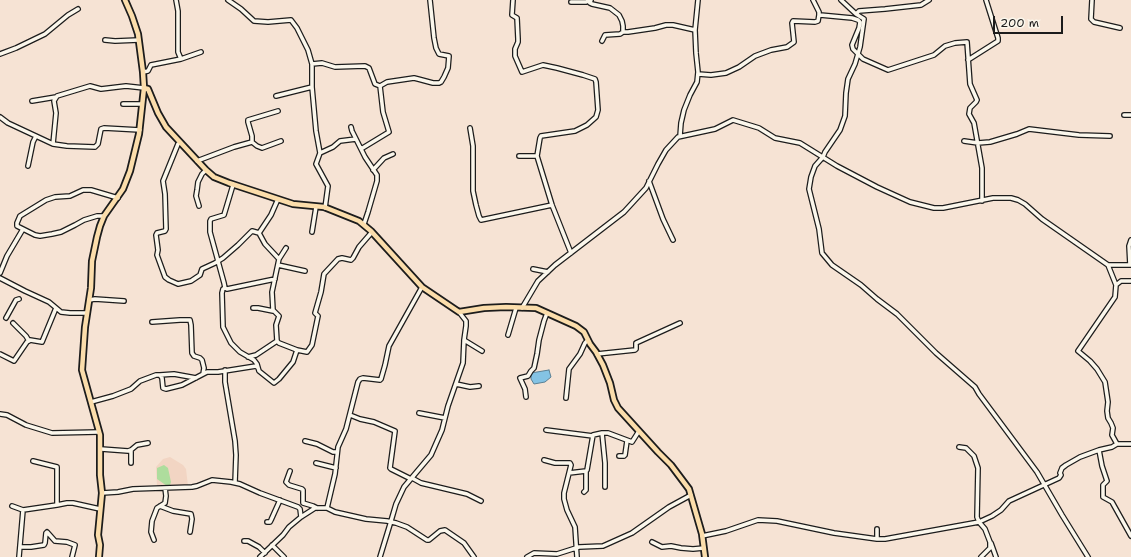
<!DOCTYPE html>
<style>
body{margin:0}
#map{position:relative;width:1131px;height:557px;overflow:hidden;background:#f6e3d4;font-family:"Shantell Sans",sans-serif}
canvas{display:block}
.scale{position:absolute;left:993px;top:16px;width:70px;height:18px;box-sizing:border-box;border:2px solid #1c1c1c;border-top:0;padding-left:5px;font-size:12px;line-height:14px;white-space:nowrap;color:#1c1c1c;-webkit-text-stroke:3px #fbf7ec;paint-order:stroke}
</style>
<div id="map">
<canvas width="1131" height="557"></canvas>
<div class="scale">200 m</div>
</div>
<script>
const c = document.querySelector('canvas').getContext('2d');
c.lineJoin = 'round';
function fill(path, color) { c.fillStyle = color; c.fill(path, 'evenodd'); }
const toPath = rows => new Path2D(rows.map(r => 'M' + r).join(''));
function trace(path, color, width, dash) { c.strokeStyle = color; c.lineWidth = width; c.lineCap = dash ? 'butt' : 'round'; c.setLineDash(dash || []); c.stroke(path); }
fill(toPath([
 [170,457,183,465,186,469,188,486,181,487,157,486,156,467,163,459]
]), '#f2d5c3');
fill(toPath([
 [164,465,168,468,171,482,170,485,167,486,157,479,157,468]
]), '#aedd9d');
const water = toPath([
 [549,370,551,377,545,382,534,384,531,379,531,373,549,370]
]);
fill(water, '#84c3e4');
trace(water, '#5a8094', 1);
const minor = toPath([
 [228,0,241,9,254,21,268,22,291,20,297,28,308,50,312,64,322,63,335,67,365,66,369,68,375,84,380,86,383,112,389,132,361,149,356,139,340,141,333,147,320,153,316,164,328,186,325,208],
 [513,0,512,15,517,18,518,39,518,42,515,49,515,56,522,72,543,65,557,68,583,75,595,79,596,82,598,110,596,117,587,125,575,131,541,136,540,138,537,156,552,205,571,253],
 [591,0,590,3,592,4,610,8,619,15,622,21,623,26,623,32,620,34,605,35,602,41],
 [813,0,819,12,819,15],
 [841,0,856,14,864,19,860,47,855,64,848,79,846,93,845,116,840,130,825,152,823,157,815,166,811,177,809,189,819,229,822,253,832,265,861,285,877,299,897,314,936,353,975,387,979,394,1037,472,1062,515,1088,557],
 [1092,0,1091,19,1094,22,1120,28],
 [571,2,586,2,588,1,590,3],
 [856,14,859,11,885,9,921,5,929,0],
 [623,32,628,32,655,28,666,25,673,25,695,30],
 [105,40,115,41,139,40],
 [0,54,16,48,45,34,68,15,78,9],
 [181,59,201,52],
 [968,60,998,41,998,38,986,0],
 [312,64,312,87,316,131,320,153],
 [143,72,148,71,151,65,181,59,178,52,178,11,176,0],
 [698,74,711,75,726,73,739,67,755,56,771,50,787,47,794,42,792,23,793,21,815,22,818,21,819,15,820,15,852,18,858,20,860,22,859,28,852,45,853,49,863,59,888,70,934,55,945,46,955,43,967,42,970,84,977,100,976,102,970,108,969,114,974,123,982,168,982,201],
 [380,86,387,82,414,78,418,79,433,83,439,83,441,82,444,77,448,68,449,56,439,54,436,48,434,38,430,0],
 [276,96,312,87],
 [32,101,56,97],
 [123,104,142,104],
 [278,111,248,120,248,122,252,136,252,142,257,146,262,148,281,141],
 [1124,115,1131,115],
 [0,117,8,123,53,144,56,113,54,101,57,96,90,86,101,89,126,86,144,88],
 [351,127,352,131,356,139],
 [470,128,473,146,473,191,476,205,479,216,481,220,552,205],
 [680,136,681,123,684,110,690,95,697,82,698,72,696,53,695,30,698,0],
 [964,141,978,143,990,142,1017,134,1029,129,1079,135,1110,136],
 [180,143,178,144,163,181,165,194,166,229,165,231,157,233,156,235,158,250,157,255,165,277,169,280,178,284,191,281,200,275,202,269,215,263,223,258,238,245,252,231,259,233],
 [53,144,67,146,95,147,98,144,101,129,104,128,140,130],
 [361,149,365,157,377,175,377,181,368,212,364,224],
 [519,156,537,156],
 [197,161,234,147,252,142],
 [28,166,33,142,36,136],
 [373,170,384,158,393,154],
 [649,181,663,219,673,240],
 [233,185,224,215,211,219,210,221,210,232,224,283,225,288,223,289,222,293,223,327,231,343,240,352,254,360,257,364,259,371,274,383,279,379,293,362,297,350,279,343,277,341,276,325,279,316,273,310,272,292,279,259,265,244,259,233],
 [199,206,196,196,197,190,198,182,202,174,206,170],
 [23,229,35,235,40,236,52,234,61,232,75,225,84,220,97,216,104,216],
 [312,232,316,207],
 [259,233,271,215,278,199],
 [279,259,286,248],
 [278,265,305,271],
 [1108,265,1116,285],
 [1130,265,1129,246,1131,240],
 [533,269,548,272],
 [0,273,7,256,23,229,17,226,17,223,20,216,46,200,55,197,70,196,83,190,91,190,118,198],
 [0,278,25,291,49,302,61,312,70,313,87,313],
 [225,288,227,289,275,279],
 [89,300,95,299,124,301],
 [253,308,258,308,273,311],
 [522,308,538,281,555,265,624,212,646,188,658,164,666,150,678,137,715,129,733,120,759,128,775,138,800,143,837,166,877,187,910,202,934,208,943,208,993,198,1011,198,1018,200,1025,204,1042,219,1108,265,1131,265],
 [6,318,16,300,19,299],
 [152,322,180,320,190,320,191,325,192,353,194,356,200,358,202,360,204,368,203,374],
 [13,323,26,336,29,341],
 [508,335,516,308],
 [464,340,482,351],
 [297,350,307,352,312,345,318,316,315,313,321,292,324,274,338,259,342,258,351,260,353,258,359,247,372,232],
 [0,354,14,361,27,342,30,340,42,342,56,308],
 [597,354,635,350,636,349,636,343,680,323],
 [248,357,256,355,277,341],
 [225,370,225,382,235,441,236,455,235,483],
 [160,375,174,374,196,378],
 [456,384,470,387,479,386],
 [526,397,525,389,520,378,528,376,531,371,534,368,537,354,539,340,544,321,547,313],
 [566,398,569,369,580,354,585,343,588,340],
 [91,402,113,396,131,389,140,381,156,375,160,375,162,378,163,388,166,389,182,385,207,372,218,372,256,366,257,367],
 [419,413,445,418],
 [0,414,7,415,26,425,52,433,99,432],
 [350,415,360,419,374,422,395,431,390,468,391,469,411,479],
 [546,430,593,436],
 [602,433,605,463,605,487],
 [305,441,317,444,333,452,337,452],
 [1117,444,1112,435,1113,428,1111,423,1108,418,1107,411,1108,402,1105,382,1097,369,1090,361,1078,351,1115,297,1116,285,1121,281,1131,281],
 [959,447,966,448,974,456,978,468,977,517,979,522,985,529,990,542,990,548,981,557],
 [101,449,128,451,131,450,137,445,148,443],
 [131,450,131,463],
 [1099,450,1112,447,1117,444,1131,444],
 [619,456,624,456,625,455,627,441],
 [544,460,555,463,570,463,571,465,569,473],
 [33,461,57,467,57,505],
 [316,463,336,468],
 [290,471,286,482,289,485,302,489,303,490,303,503,313,506,317,508],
 [412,478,421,483,467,494,481,501],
 [584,492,586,490,586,471],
 [102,493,118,492,133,489,192,487,197,486,212,480,231,482,240,484,260,493,298,507,300,509,301,517],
 [12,506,23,510],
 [160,506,173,511,191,514,192,519,190,532],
 [327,508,335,474,338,447,346,429,358,382,360,379,363,378,380,380,381,379,385,365,389,346,422,287],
 [267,522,270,522,271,520,280,500],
 [702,536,726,531,758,520,777,521,834,533,877,539,885,539,979,522,992,516,1001,510,1009,501,1059,478,1061,475,1060,473,1062,468,1066,465,1080,457,1099,450,1102,466,1107,481,1103,485,1103,497,1112,502,1131,536],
 [877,539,877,529],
 [154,540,151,532,152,521,157,508,165,503,166,496,165,488],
 [244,541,248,541,259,547,265,553],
 [652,542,662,547,671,546,681,548,693,549,704,548],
 [991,543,996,557],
 [272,545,284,557],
 [20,547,31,547,44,545,45,543,46,533,47,532,55,541,67,542,75,545,72,557],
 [19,557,23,510,57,505,67,503,73,503,100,509],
 [260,557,283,535,289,527,301,517,315,508,327,508,335,512,366,519,387,521,396,523,407,527,427,540,429,540,440,531,445,530,464,543,474,557],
 [380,557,391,521,396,504,404,487,431,455,442,430,448,406,463,363,464,340,466,326,466,321,459,312],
 [527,557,534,553,557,554,579,547,603,546,632,533,669,507,691,495],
 [577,557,575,527,567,510,564,499,564,493,569,473,586,471,587,470,593,435,602,433,608,433,632,442,639,431]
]);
const major = toPath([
 [144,88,148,89,158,113,166,127,206,170,214,177,229,183,293,204,324,207,359,221,371,231,422,287,459,312,484,308,506,307,536,308,576,326,584,332,590,344,596,352,603,365,610,383,614,400,618,408,658,452,671,465,689,489,702,534,705,557],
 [99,557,100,545,98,535,102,493,100,475,100,435,82,370,85,327,91,288,92,261,97,237,100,226,104,216,123,189,130,171,139,134,144,88,143,72,138,34,132,16,125,0]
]);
trace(minor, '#1c1c1c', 6);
trace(major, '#1c1c1c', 8);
trace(minor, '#fbf7ec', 3.5);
trace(major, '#fbddab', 4.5);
</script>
